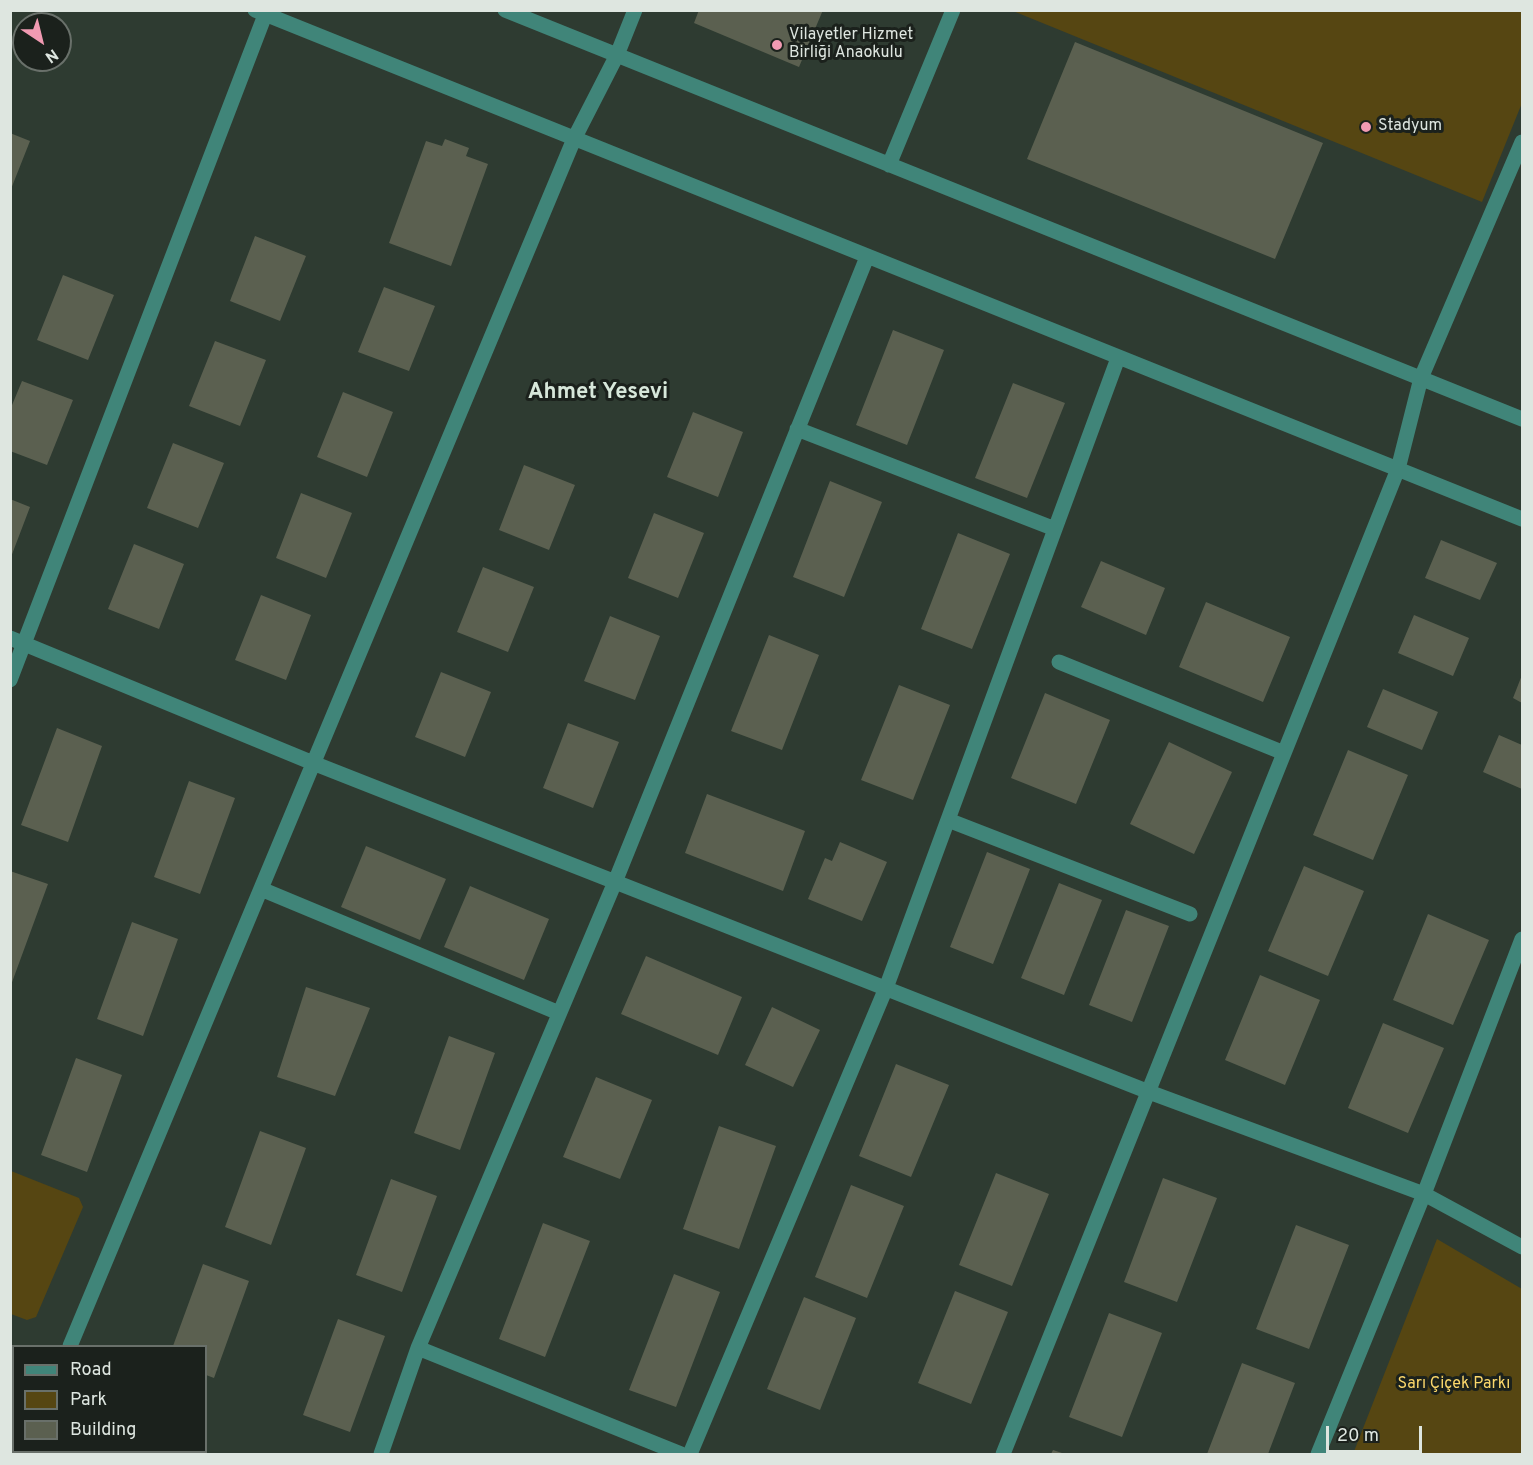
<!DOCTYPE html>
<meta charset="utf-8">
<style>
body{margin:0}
#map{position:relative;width:1533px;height:1465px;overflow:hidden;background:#2e3b31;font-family:Overpass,sans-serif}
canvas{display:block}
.frame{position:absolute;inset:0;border:12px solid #dee6e0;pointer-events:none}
.legend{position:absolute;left:12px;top:1345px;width:195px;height:108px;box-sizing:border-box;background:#1b211c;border:2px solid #69706a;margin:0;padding:8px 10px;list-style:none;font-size:18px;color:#dee6e0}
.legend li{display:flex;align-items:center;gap:12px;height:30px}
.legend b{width:30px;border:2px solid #69706a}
.north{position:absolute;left:12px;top:12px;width:60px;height:60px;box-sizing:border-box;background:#1b211c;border:2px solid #69706a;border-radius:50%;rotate:145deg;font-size:16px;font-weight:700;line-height:24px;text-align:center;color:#dee6e0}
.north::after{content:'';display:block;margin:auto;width:21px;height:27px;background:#f19ab2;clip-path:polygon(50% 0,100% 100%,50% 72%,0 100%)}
.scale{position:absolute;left:1326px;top:1426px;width:96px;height:27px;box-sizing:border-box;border:3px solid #dee6e0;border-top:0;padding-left:8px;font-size:18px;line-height:21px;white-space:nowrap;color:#dee6e0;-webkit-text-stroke:4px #1b211c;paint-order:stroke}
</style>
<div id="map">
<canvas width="1533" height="1465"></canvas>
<div class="frame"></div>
<ul class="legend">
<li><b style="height:8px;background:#408579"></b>Road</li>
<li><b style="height:16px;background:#564612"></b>Park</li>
<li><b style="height:16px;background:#5b6050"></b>Building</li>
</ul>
<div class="north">N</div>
<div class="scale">20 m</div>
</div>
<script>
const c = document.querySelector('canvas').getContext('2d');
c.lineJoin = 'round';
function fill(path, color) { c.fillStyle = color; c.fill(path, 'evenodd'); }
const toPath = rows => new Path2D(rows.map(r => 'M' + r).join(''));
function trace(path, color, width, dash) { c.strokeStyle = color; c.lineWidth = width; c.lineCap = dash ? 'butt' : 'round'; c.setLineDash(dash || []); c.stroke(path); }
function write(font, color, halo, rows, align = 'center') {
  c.font = font + ' Overpass,sans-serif'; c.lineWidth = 6; c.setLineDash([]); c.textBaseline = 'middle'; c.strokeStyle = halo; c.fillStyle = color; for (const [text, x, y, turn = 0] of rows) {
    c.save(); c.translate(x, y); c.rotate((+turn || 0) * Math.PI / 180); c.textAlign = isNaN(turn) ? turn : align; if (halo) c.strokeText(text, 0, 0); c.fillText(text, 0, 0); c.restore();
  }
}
fill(toPath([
 [1013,11,1522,11,1522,103,1482,202],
 [11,1171,79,1198,83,1207,36,1317,27,1320,11,1314],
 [1437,1239,1522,1289,1522,1454,1353,1454]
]), '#564612');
fill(toPath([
 [699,10,823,10,799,67,694,23],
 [1075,42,1323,143,1275,259,1027,159],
 [10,133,30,141,11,189,10,189],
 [445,139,469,148,466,156,488,164,451,266,389,243,426,141,442,146],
 [255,236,306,256,280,321,230,301],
 [63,275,114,295,88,360,37,340],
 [384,287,435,306,409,371,358,352],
 [893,330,944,350,907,445,856,425],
 [215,341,266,360,240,426,189,406],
 [22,381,73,400,47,465,10,451,10,410],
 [1013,383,1065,403,1027,498,975,478],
 [343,392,393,412,367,477,317,457],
 [693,412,743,432,718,497,667,477],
 [173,443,224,463,198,528,147,508],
 [524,465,575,485,549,550,499,530],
 [830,481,882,502,844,597,793,577],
 [301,493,352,513,326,578,276,558],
 [10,499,30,507,11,557,10,557],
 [654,513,704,533,678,598,628,578],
 [958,533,1010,554,972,649,921,629],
 [1441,540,1497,563,1480,600,1425,578],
 [134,544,184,564,159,629,108,609],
 [1101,561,1165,588,1146,635,1081,607],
 [483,567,534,587,508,652,457,632],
 [261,595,311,615,286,680,235,660],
 [1206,602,1290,637,1263,702,1179,667],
 [1414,615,1469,638,1453,676,1398,653],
 [610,616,660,636,635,700,584,681],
 [769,635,819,655,782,750,731,731],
 [441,672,491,692,465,757,415,737],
 [1522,675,1522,703,1513,698],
 [899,685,950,705,913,800,861,780],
 [1383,689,1438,712,1422,750,1367,727],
 [1045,693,1110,720,1076,804,1011,778],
 [568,723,619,742,593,808,543,788],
 [57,728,102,746,68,842,21,825],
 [1499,735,1522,745,1522,789,1483,772],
 [1169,742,1232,772,1194,854,1130,824],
 [1348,750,1408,775,1373,860,1313,835],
 [189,781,235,798,200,894,154,877],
 [707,794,805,831,783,891,685,853],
 [840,842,887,862,862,921,808,899,825,858,832,861],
 [366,846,446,879,420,940,341,907],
 [987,852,1030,869,993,964,950,947],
 [1304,866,1364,891,1328,976,1268,951],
 [10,871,48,884,11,985,10,985],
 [1059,883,1102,900,1064,995,1021,978],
 [470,886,549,919,524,980,444,947],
 [1126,910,1169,926,1132,1022,1089,1005],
 [1428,914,1489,940,1453,1025,1393,1000],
 [132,922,178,939,143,1036,97,1019],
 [646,956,742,997,718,1055,621,1014],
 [1260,975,1320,1000,1285,1085,1225,1060],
 [306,987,370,1008,335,1096,277,1077],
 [772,1007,820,1030,793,1087,745,1065],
 [1383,1023,1444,1048,1408,1133,1348,1108],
 [449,1036,495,1053,460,1150,414,1133],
 [76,1058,122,1075,87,1172,41,1155],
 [896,1064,949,1085,911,1177,859,1156],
 [596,1077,652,1100,620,1179,563,1157],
 [719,1126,776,1146,739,1249,683,1229],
 [260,1131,306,1148,271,1245,225,1227],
 [996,1173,1049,1194,1012,1286,959,1265],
 [1163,1178,1217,1198,1177,1302,1124,1282],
 [391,1179,437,1196,402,1292,356,1275],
 [851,1185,904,1206,867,1298,815,1277],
 [543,1223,590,1241,545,1357,499,1339],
 [1296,1225,1349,1245,1309,1349,1256,1329],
 [203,1264,249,1281,214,1378,206,1375,206,1346,173,1346],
 [674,1274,720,1292,676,1407,629,1390],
 [955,1291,1008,1312,971,1404,918,1383],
 [804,1297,856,1318,820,1410,767,1389],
 [1109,1313,1162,1333,1122,1437,1069,1417],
 [338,1319,385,1336,350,1432,303,1415],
 [1242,1363,1295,1383,1268,1454,1207,1454],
 [1053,1450,1065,1454,1051,1454]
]), '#5b6050');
trace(toPath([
 [255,10,1522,519],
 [505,10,1522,419],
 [889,165,953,10],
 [797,429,1055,529],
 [10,638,313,763,1149,1092,1424,1194,1522,1247],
 [1059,662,1284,753],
 [10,680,265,15],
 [948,820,1190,914],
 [261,889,559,1013],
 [70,1346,574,139,617,55,635,10],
 [418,1348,681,1454],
 [10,1380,14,1381],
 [185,1452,193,1454],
 [28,1454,29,1452],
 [381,1454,418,1348,615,882,867,257],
 [690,1454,886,988,1118,358],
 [1003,1454,1398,469,1421,378,1522,142],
 [1318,1454,1424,1194,1522,939]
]), '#408579', 15);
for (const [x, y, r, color] of [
 [777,45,6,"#f19ab2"],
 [1366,127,6,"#f19ab2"]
]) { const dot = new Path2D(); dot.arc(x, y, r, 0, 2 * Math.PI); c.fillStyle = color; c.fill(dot); trace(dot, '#1b211c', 2); }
write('16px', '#dee6e0', '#1b211c', [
 ["Vilayetler Hizmet",789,36],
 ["Birliği Anaokulu",789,54],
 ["Stadyum",1378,127]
], 'left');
write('16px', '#fbd76b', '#1b211c', [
 ["Sarı Çiçek Parkı",1454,1385]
]);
write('bold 22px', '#d7e7da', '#1b211c', [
 ["Ahmet Yesevi",598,394]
]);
</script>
